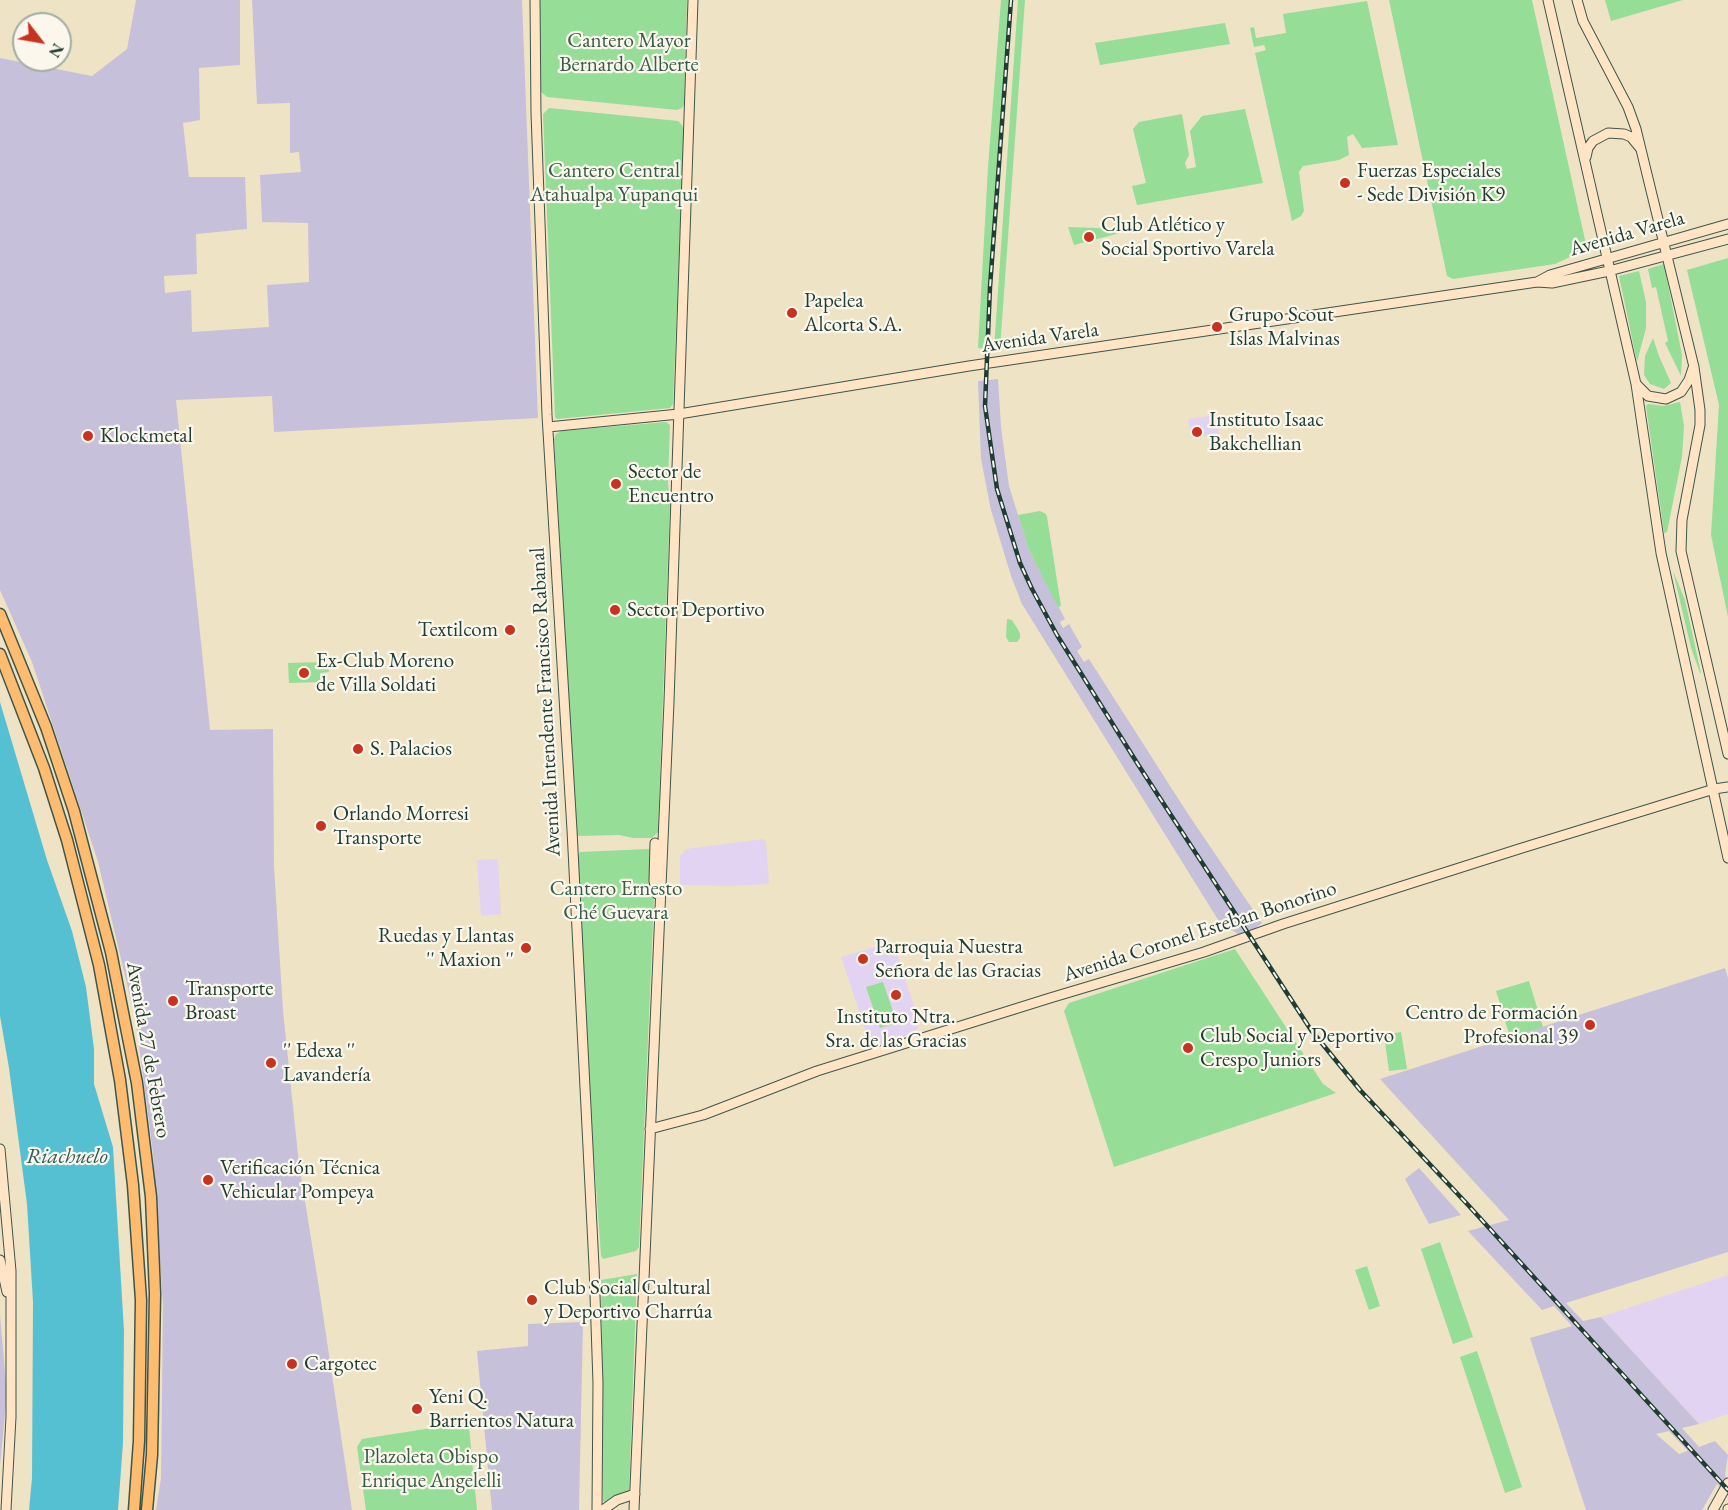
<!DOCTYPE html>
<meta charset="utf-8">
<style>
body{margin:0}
#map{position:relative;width:1728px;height:1510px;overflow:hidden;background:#efe3c5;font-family:"EB Garamond",serif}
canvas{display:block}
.north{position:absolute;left:12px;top:12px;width:60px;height:60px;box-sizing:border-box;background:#fbf7ec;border:2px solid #a3ada2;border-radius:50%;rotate:121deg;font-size:16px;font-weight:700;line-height:24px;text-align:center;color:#1f3d34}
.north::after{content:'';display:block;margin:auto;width:21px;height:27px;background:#c8321e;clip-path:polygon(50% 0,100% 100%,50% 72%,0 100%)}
</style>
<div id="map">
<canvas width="1728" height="1510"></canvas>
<div class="north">N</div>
</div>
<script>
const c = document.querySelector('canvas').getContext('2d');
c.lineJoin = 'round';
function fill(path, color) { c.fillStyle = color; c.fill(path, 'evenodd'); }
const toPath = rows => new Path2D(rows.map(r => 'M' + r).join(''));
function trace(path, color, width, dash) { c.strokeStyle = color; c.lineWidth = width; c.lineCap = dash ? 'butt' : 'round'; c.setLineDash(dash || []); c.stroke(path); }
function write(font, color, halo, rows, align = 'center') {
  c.font = font + ' "EB Garamond",serif'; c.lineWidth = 4.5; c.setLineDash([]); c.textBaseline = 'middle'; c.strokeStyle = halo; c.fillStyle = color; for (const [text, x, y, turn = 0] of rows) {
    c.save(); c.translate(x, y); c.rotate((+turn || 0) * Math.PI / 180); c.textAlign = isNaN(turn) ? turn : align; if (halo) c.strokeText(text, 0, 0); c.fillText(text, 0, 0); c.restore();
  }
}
fill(toPath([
 [1216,415,1219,434,1191,438,1188,419],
 [763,839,766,842,769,884,732,886,680,885,680,856,686,849],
 [498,859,501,914,481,916,477,860],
 [885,944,896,951,920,1024,915,1033,871,1047,841,957],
 [1728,1275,1728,1414,1699,1424,1601,1317]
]), '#e3d3f2');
fill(toPath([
 [136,0,240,0,240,65,199,68,200,120,183,123,189,177,245,177,247,229,196,234,197,274,164,276,165,293,191,290,192,332,269,327,267,285,309,282,308,223,262,222,260,175,301,172,299,152,290,153,290,103,257,104,252,0,522,0,538,418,274,432,272,396,176,400,210,730,273,729,274,867,283,1011,299,1164,320,1294,352,1510,156,1510,161,1478,163,1305,153,1154,136,1022,98,862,32,662,0,590,0,58,92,76,127,49],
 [998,379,1001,427,1009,486,1029,550,1065,619,1060,622,1063,628,1069,624,1082,647,1077,651,1084,662,1089,659,1188,814,1262,923,1254,929,1238,934,1220,923,1022,604,1011,576,991,510,981,459,978,381],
 [1725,968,1728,978,1728,1252,1566,1303,1583,1321,1601,1317,1699,1424,1682,1428,1699,1447,1715,1441,1728,1455,1725,1475,1728,1479,1728,1496,1717,1484,1702,1510,1586,1510,1530,1338,1572,1326,1554,1306,1542,1310,1468,1231,1509,1220,1380,1079],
 [1669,1431,1687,1450,1687,1451,1679,1454,1656,1434],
 [1419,1168,1461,1215,1429,1224,1405,1179],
 [0,1315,7,1394,0,1466],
 [583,1322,579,1510,492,1510,477,1351,528,1346,528,1324]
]), '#c6c0da');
fill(toPath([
 [538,0,687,0,684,104,682,108,677,110,547,97,541,92],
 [1001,0,1009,0,985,349,978,348,988,167],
 [1018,0,1025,0,1000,349,994,349],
 [1389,0,1532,0,1587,249,1555,264,1453,279,1447,276],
 [1605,0,1683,0,1611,21],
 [1367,1,1398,145,1362,148,1353,134,1347,137,1349,155,1339,160,1303,166,1299,172,1304,211,1301,216,1292,221,1255,53,1266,50,1264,45,1254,47,1250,28,1254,27,1256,38,1286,33,1283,14],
 [1225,23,1230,44,1100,65,1095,43],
 [549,108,678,121,682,125,684,131,673,404,670,408,557,419,555,417,543,114],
 [1245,109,1263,183,1137,205,1132,186,1146,183,1133,129,1139,122,1182,114,1189,155,1185,163,1187,169,1196,167,1190,131,1202,116],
 [1068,227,1123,229,1124,232,1074,245],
 [1728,258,1728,617,1711,535,1719,405,1687,270],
 [1664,264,1682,355,1681,376,1665,343,1668,341,1656,287,1652,288,1648,269],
 [1639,271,1646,302,1646,328,1637,362,1619,276],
 [1653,338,1659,356,1671,383,1664,389,1650,384,1644,375,1645,356],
 [1680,402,1684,426,1682,457,1667,532,1664,533,1646,406,1648,404,1664,406],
 [666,422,670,425,668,482,670,506,658,832,652,838,633,838,619,835,579,836,576,834,554,439,556,434,561,431],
 [1040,511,1046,514,1047,517,1061,606,1058,607,1029,550,1018,515],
 [1673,571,1685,600,1701,673,1700,673,1691,648],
 [1007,619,1012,620,1020,633,1020,638,1017,642,1009,642,1006,637],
 [328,662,329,672,320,673,320,682,289,683,288,663],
 [649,849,653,851,651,884,654,900,639,1247,636,1251,603,1259,601,1256,592,1130,577,859,580,852],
 [1235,949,1323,1084,1336,1093,1114,1167,1064,1011,1069,1003],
 [1529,981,1543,1027,1510,1037,1496,991],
 [883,982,897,1023,880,1028,866,987],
 [1401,1032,1407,1069,1389,1071,1384,1035],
 [1440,1242,1473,1337,1453,1344,1421,1249],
 [1367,1266,1380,1306,1369,1310,1355,1270],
 [637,1274,629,1491,626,1496,606,1503,603,1501,601,1280],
 [1477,1351,1522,1487,1505,1493,1460,1357],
 [463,1423,469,1427,477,1510,366,1510,357,1447,362,1439]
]), '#96dd97');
fill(toPath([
 [0,702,47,860,72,931,86,987,94,1049,94,1084,113,1147,124,1331,123,1443,118,1510,29,1510,32,1478,33,1302,27,1204,9,1068,0,1016]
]), '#56c0d3');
const secondary = toPath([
 [535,0,536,113,547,415,572,830,594,1266,598,1383,597,1510],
 [1548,0,1636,384,1661,553,1728,858],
 [1577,0,1583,21,1628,107,1636,129,1694,367,1700,410,1700,425,1682,520,1681,551,1728,754],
 [1586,157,1588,148,1593,141,1608,133,1624,134,1631,137,1640,148],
 [1537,282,1550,275,1728,224],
 [1636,384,1648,396,1666,399,1681,392,1689,380,1693,368],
 [548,427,679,414,969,366,1537,282,1552,283,1609,271,1728,239],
 [655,843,654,881,657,894],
 [650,1129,703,1115,817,1071,1050,998,1204,952,1283,924,1522,848,1714,789,1728,787],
 [0,1149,11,1271,11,1417,6,1510],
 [0,1260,7,1292],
 [603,1510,617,1500,635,1494],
 [634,1510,669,702,693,0],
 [1713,1510,1728,1483],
 [1728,1510,1728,1509]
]);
const primary = toPath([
 [0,614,46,727,74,811,111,952,137,1083,151,1197,155,1294,152,1455,147,1510],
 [0,654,44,768,67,840,99,965,120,1080,133,1185,141,1300,139,1441,134,1510]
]);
trace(secondary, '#3e564a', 11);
trace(primary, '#3e564a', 13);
trace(secondary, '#ffe4c6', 9);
trace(primary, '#febc70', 10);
const rail = toPath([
 [1011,0,990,287,985,406,997,489,1020,563,1032,589,1057,635,1139,766,1311,1030,1360,1090,1469,1206,1728,1490]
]);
trace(rail, '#1f3d34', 4.5);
trace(rail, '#fbf7ec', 2, [7]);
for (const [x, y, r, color] of [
 [1345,183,6,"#c8321e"],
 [1089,237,6,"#c8321e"],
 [792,313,6,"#c8321e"],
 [1217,327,6,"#c8321e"],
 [1197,432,6,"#c8321e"],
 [88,436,6,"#c8321e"],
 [616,484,6,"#c8321e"],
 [615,610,6,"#c8321e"],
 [510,630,6,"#c8321e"],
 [304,673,6,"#c8321e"],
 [358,749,6,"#c8321e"],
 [321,826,6,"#c8321e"],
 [526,948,6,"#c8321e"],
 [863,959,6,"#c8321e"],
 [896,995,6,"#c8321e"],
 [173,1001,6,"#c8321e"],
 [1590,1025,6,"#c8321e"],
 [1188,1048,6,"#c8321e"],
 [271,1063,6,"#c8321e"],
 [208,1180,6,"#c8321e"],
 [532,1300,6,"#c8321e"],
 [292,1364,6,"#c8321e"],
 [417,1409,6,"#c8321e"]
]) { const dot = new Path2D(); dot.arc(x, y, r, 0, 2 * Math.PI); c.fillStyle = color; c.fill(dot); trace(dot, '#fbf7ec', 2); }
write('21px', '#375d48', '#fbf7ec', [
 ["Cantero Mayor",629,41],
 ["Bernardo Alberte",629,65],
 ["Cantero Central",614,171],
 ["Atahualpa Yupanqui",614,195],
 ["Cantero Ernesto",616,889],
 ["Ché Guevara",616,913],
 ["Plazoleta Obispo",431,1457],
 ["Enrique Angelelli",431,1481]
]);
write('21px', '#1f3d34', '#fbf7ec', [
 ["Fuerzas Especiales",1357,171],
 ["- Sede División K9",1357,195],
 ["Club Atlético y",1101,225],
 ["Social Sportivo Varela",1101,249],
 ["Papelea",804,301],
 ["Alcorta S.A.",804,325],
 ["Grupo Scout",1229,315],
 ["Islas Malvinas",1229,339],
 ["Instituto Isaac",1209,420],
 ["Bakchellian",1209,444],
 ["Klockmetal",100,436],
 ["Sector de",628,472],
 ["Encuentro",628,496],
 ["Sector Deportivo",627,610],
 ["Textilcom",498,630,"right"],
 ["Ex-Club Moreno",316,661],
 ["de Villa Soldati",316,685],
 ["S. Palacios",370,749],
 ["Orlando Morresi",333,814],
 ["Transporte",333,838],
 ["Ruedas y Llantas",514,936,"right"],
 ["'' Maxion ''",514,960,"right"],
 ["Parroquia Nuestra",875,947],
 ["Señora de las Gracias",875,971],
 ["Transporte",185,989],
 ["Broast",185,1013],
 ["Centro de Formación",1578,1013,"right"],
 ["Profesional 39",1578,1037,"right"],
 ["Instituto Ntra.",896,1017,"center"],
 ["Sra. de las Gracias",896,1041,"center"],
 ["Club Social y Deportivo",1200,1036],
 ["Crespo Juniors",1200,1060],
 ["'' Edexa ''",283,1051],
 ["Lavandería",283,1075],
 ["Verificación Técnica",220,1168],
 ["Vehicular Pompeya",220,1192],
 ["Club Social Cultural",544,1288],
 ["y Deportivo Charrúa",544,1312],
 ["Cargotec",304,1364],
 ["Yeni Q.",429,1397],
 ["Barrientos Natura",429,1421]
], 'left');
write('21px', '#1f3d34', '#fbf7ec', [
 ["Avenida Varela",1627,234,-16],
 ["Avenida Varela",1040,338,-8],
 ["Avenida Intendente Francisco Rabanal",546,702,-93],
 ["Avenida Coronel Esteban Bonorino",1200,932,-18],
 ["Avenida 27 de Febrero",148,1050,80]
]);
write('italic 22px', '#2d5e5c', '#fbf7ec', [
 ["Riachuelo",67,1157]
]);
</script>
